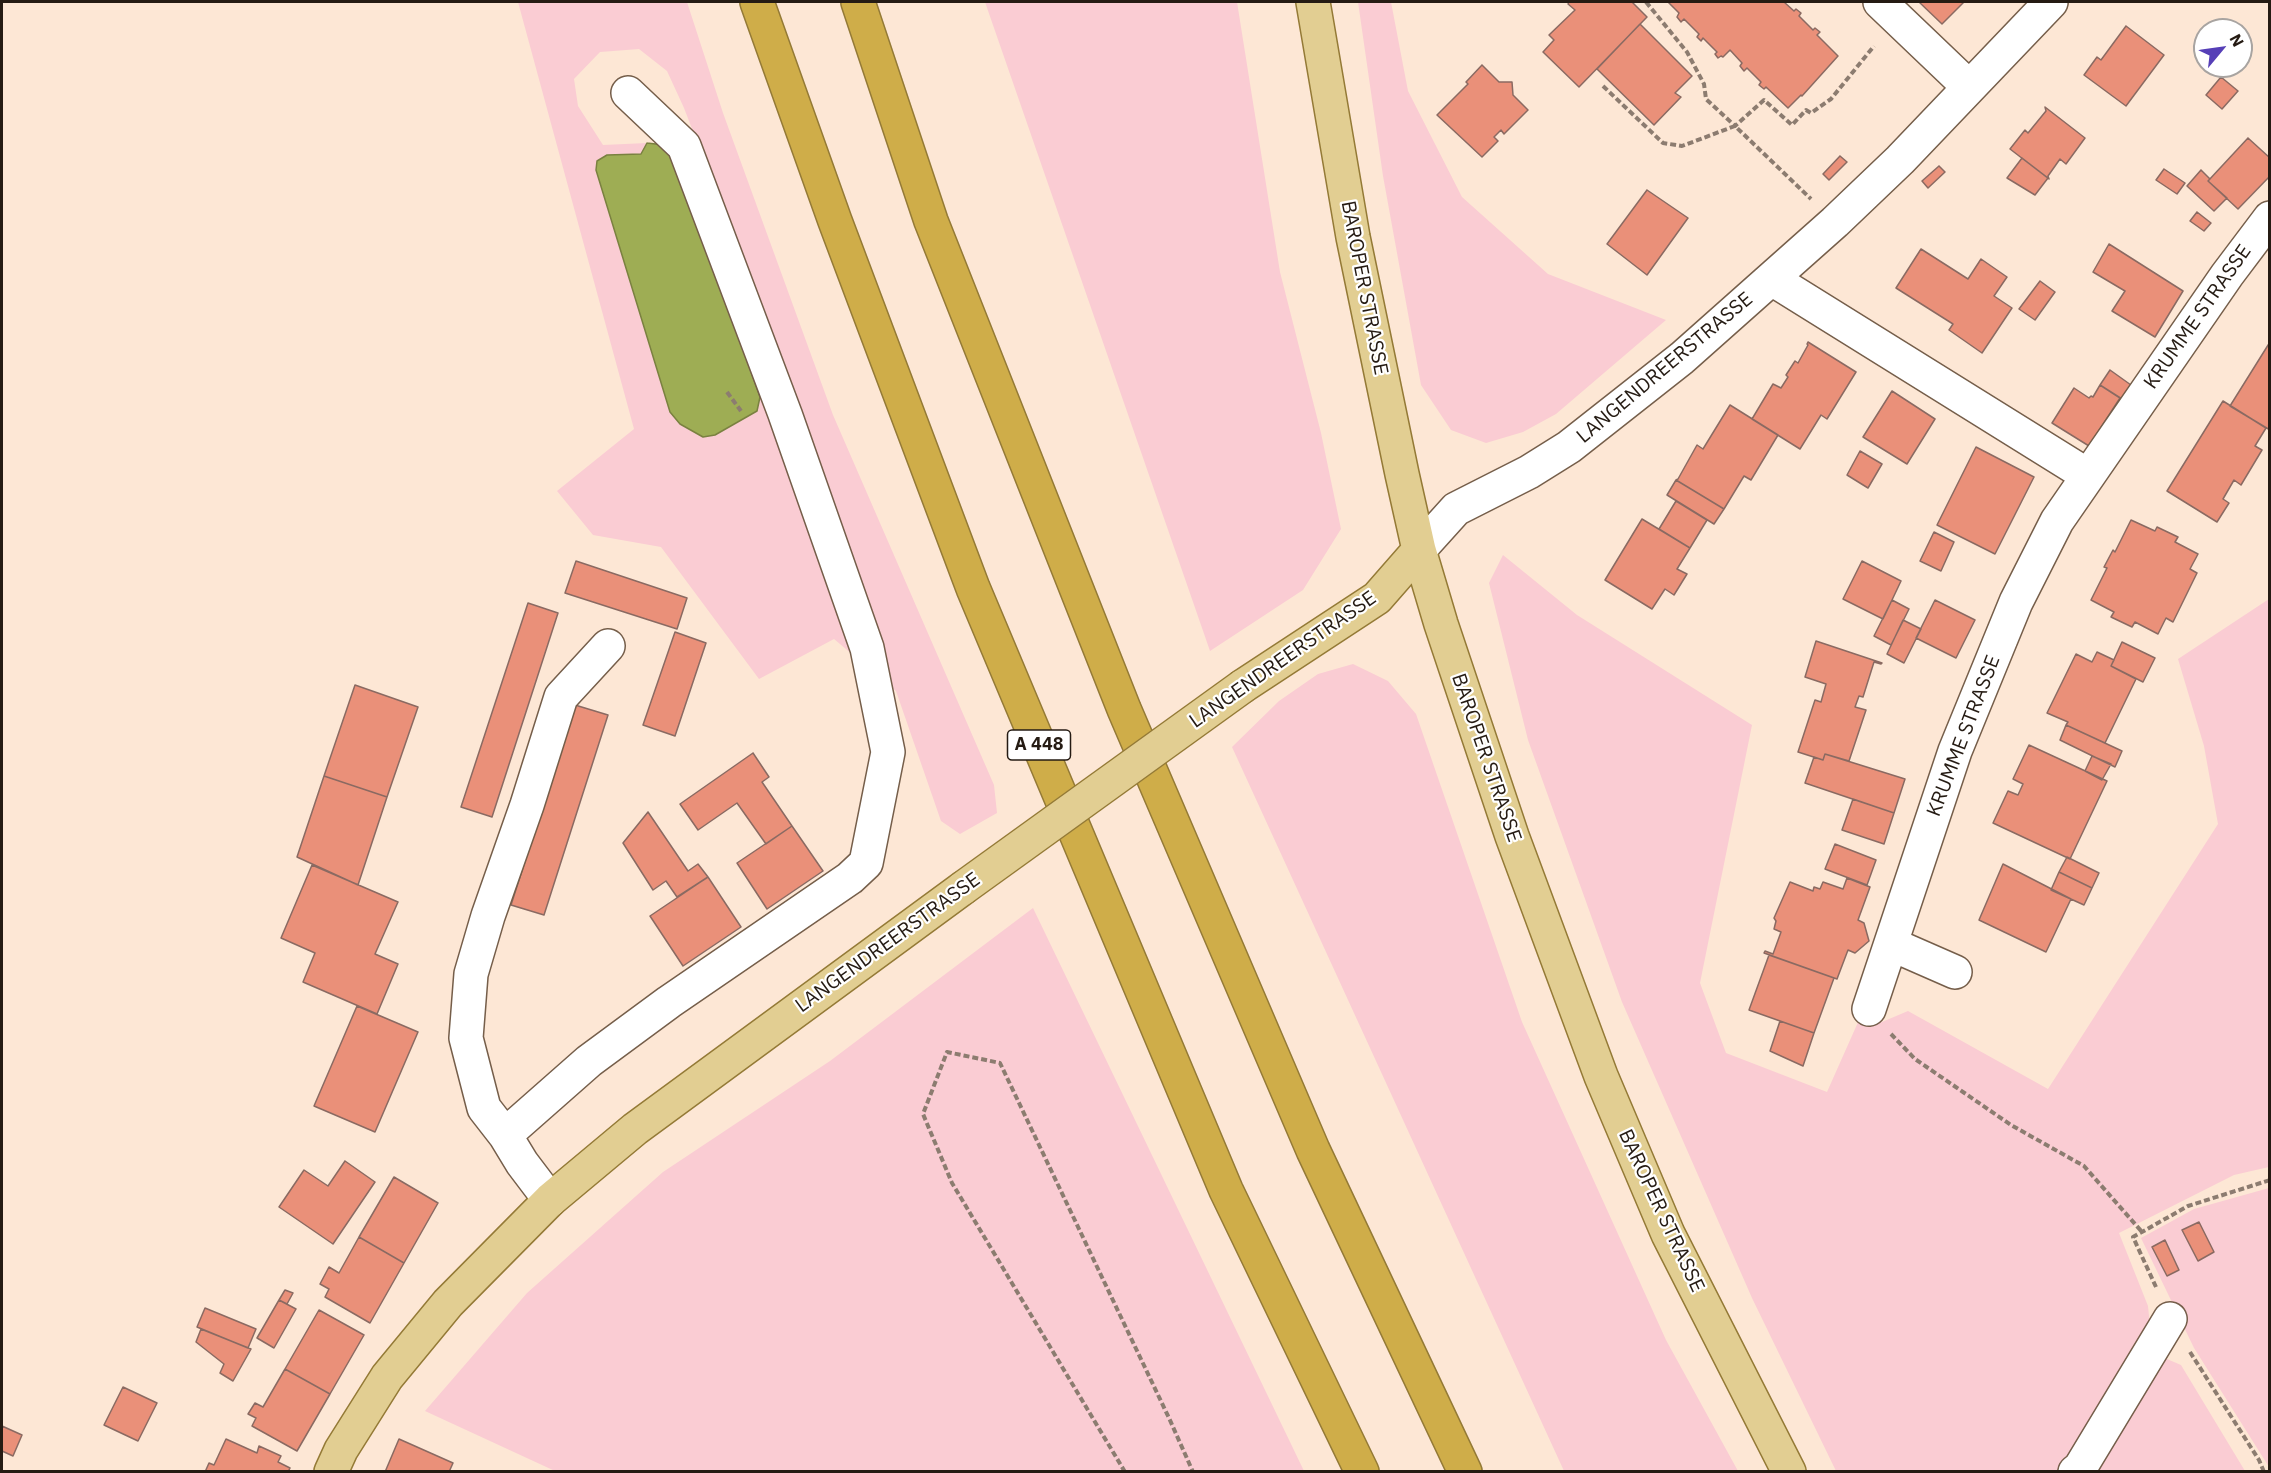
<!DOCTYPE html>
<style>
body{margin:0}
#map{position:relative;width:2271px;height:1473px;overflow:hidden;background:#fde7d5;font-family:"IBM Plex Sans",sans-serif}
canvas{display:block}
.frame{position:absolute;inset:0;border:3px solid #251b13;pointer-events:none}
.north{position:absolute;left:2193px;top:18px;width:60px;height:60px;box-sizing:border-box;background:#fff;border:2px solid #a8a4a1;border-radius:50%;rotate:61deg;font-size:16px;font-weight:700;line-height:24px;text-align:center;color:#251b13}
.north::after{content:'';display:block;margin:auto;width:21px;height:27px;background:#563fb7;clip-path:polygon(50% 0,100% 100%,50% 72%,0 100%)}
</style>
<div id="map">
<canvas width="2271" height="1473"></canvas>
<div class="frame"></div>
<div class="north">N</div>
</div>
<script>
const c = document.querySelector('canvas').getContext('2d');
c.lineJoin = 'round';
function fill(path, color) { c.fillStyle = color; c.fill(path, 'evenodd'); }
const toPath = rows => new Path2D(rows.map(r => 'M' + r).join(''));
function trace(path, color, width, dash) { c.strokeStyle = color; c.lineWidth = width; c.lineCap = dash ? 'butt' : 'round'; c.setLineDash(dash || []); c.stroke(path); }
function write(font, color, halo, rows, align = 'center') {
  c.font = font + ' "IBM Plex Sans",sans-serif'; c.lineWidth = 4.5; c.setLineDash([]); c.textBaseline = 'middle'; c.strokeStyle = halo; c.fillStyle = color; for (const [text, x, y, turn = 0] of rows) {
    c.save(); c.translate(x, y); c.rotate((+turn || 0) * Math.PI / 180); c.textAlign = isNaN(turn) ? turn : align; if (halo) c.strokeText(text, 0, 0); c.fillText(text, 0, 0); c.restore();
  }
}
fill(toPath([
 [518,2,687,2,723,113,833,415,994,785,997,813,960,834,941,821,896,691,834,639,759,679,661,547,593,535,557,491,634,429],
 [639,49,667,71,684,108,783,365,664,145,647,143,603,145,578,106,574,79,600,52],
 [985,2,1237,2,1280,272,1321,433,1341,529,1303,590,1210,651],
 [1358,2,1391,2,1408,91,1462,197,1548,274,1666,320,1556,414,1523,432,1486,443,1451,430,1421,385,1383,176],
 [1503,555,1577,615,1752,725,1700,983,1726,1053,1827,1092,1859,1020,1882,1022,1908,1011,2048,1089,2218,824,2204,746,2178,659,2269,599,2269,1167,2234,1175,2119,1233,2148,1306,2151,1336,2065,1471,1836,1471,1752,1298,1622,1002,1528,740,1489,583],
 [1353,664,1388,681,1416,714,1522,1022,1666,1340,1738,1471,1564,1471,1232,747,1279,701,1318,674],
 [1033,908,1304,1471,555,1471,425,1411,527,1293,663,1172,830,1061],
 [2269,1188,2269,1467,2194,1348,2141,1238,2194,1209],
 [2160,1356,2181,1365,2245,1471,2087,1472]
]), '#faccd3');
const water = toPath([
 [647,143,664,145,673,151,760,397,757,411,715,435,703,437,680,424,670,412,596,170,597,161,607,155,641,154,647,143]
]);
fill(water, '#9ead54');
trace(water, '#7a8140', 1.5);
const building = toPath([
 [1569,2,1632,2,1647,17,1579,87,1543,52,1554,40,1549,35,1575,10,1568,4,1569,2],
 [1668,2,1784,2,1794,11,1796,9,1801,13,1799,16,1813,30,1815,28,1820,32,1817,35,1838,56,1802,96,1801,95,1788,108,1766,87,1764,89,1759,85,1761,82,1747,68,1744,71,1740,66,1742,63,1730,50,1723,57,1721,56,1718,58,1715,54,1717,52,1703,38,1701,41,1697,37,1699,34,1684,19,1681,22,1677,17,1679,13,1668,2],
 [1919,2,1964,2,1942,24,1919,2],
 [1640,24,1692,76,1675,93,1681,97,1654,125,1597,69,1640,24],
 [2126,26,2164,55,2126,106,2084,75,2097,57,2101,60,2126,26],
 [1482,65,1499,82,1512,82,1513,95,1528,110,1504,134,1501,130,1494,137,1498,141,1482,157,1437,115,1468,84,1466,82,1482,65],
 [2221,77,2238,91,2222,109,2206,95,2221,77],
 [2045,107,2085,138,2066,164,2060,159,2048,176,2049,179,2010,149,2025,130,2028,133,2046,111,2045,107],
 [2248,138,2270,158,2270,176,2238,209,2208,181,2248,138],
 [1840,156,1847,162,1829,180,1823,174,1840,156],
 [2022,158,2048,178,2035,195,2007,178,2022,158],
 [1939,166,1945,172,1928,188,1922,181,1939,166],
 [2164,169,2185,183,2177,194,2156,180,2164,169],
 [2201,170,2210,179,2208,181,2227,198,2214,211,2187,186,2201,170],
 [1647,190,1688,218,1647,275,1607,244,1647,190],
 [2197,212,2211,223,2204,231,2190,221,2197,212],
 [2109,244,2183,291,2155,337,2112,311,2125,291,2093,272,2109,244],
 [1921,249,1968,279,1981,259,2007,277,1994,296,2012,308,1982,353,1949,330,1953,324,1896,288,1921,249],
 [2040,281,2055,292,2035,320,2019,309,2040,281],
 [1808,342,1856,372,1827,419,1821,415,1800,449,1752,419,1773,384,1781,388,1788,377,1786,375,1795,361,1798,363,1808,345,1807,344,1808,342],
 [2270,342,2270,430,2230,406,2270,342],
 [2110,370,2131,385,2122,399,2100,385,2110,370],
 [2100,385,2120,398,2089,446,2052,423,2074,388,2089,398,2091,396,2093,397,2100,385],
 [1892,391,1935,419,1907,464,1863,437,1892,391],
 [2223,401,2266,428,2255,446,2262,450,2241,485,2234,480,2223,499,2229,503,2217,522,2167,491,2223,401],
 [1730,405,1778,435,1751,480,1744,476,1724,509,1676,480,1678,479,1697,445,1703,449,1730,405],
 [1976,447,2034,477,1995,554,1937,525,1976,447],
 [1860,451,1882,464,1868,488,1847,475,1860,451],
 [1676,480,1724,509,1714,524,1667,495,1676,480],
 [1676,501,1707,520,1690,548,1659,529,1676,501],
 [1642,519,1690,548,1677,569,1687,574,1674,595,1665,589,1652,609,1605,580,1642,519],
 [2131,520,2155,531,2157,527,2178,537,2175,542,2198,554,2190,569,2197,573,2173,622,2166,618,2158,634,2135,622,2132,627,2111,617,2114,612,2091,600,2107,568,2104,567,2113,550,2115,552,2131,520],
 [1934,532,1954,542,1941,571,1920,561,1934,532],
 [576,561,687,598,677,629,565,593,576,561],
 [1862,561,1901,581,1883,619,1843,599,1862,561],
 [1892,600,1909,609,1891,645,1874,636,1892,600],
 [1935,600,1975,620,1956,658,1916,638,1935,600],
 [528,603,558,613,492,817,461,807,528,603],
 [1903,620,1921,629,1904,663,1887,654,1903,620],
 [675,632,706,643,675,736,643,725,675,632],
 [1816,641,1882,663,1881,664,1874,662,1863,697,1859,696,1855,707,1866,710,1849,761,1825,754,1823,760,1798,752,1815,700,1821,702,1826,684,1805,677,1816,641],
 [2122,642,2155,658,2143,682,2111,666,2122,642],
 [2097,652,2114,660,2111,666,2136,679,2105,743,2066,725,2068,722,2047,713,2076,654,2092,662,2097,652],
 [355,685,418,707,387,797,324,776,355,685],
 [575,705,608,715,544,915,511,905,575,705],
 [2066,725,2122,751,2115,767,2060,740,2066,725],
 [2029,745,2107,781,2070,859,1993,823,2008,791,2018,795,2023,784,2013,779,2029,745],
 [753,753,769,777,762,782,792,826,766,844,737,803,698,830,680,804,753,753],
 [1825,754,1905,779,1894,813,1805,783,1814,757,1823,760,1825,754],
 [2092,756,2111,764,2102,780,2085,771,2092,756],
 [324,776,387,797,358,885,297,857,324,776],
 [1853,799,1894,813,1884,844,1842,830,1853,799],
 [648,812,688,871,698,864,708,877,677,897,666,881,653,890,623,843,648,812],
 [792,826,823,871,767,909,737,863,792,826],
 [1835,844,1876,860,1867,885,1825,869,1835,844],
 [2067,857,2099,873,2092,888,2059,872,2067,857],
 [2003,864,2071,899,2046,952,1979,920,2003,864],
 [312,865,398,902,375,954,398,964,377,1014,303,982,315,953,281,938,312,865],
 [2059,872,2092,888,2084,905,2051,890,2059,872],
 [708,877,741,927,683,966,650,916,708,877],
 [1847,878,1870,887,1858,920,1864,923,1869,941,1855,953,1848,950,1837,979,1764,953,1765,951,1773,954,1781,932,1774,929,1776,921,1774,918,1790,882,1813,891,1814,887,1820,889,1823,882,1843,889,1847,878],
 [1769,955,1834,978,1814,1033,1749,1010,1769,955],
 [357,1006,418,1032,375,1132,314,1106,357,1006],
 [1780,1021,1814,1033,1803,1066,1770,1051,1780,1021],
 [345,1161,375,1182,333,1244,279,1207,304,1170,328,1186,345,1161],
 [394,1177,438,1203,404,1263,359,1237,394,1177],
 [2199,1222,2214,1252,2198,1261,2182,1230,2199,1222],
 [359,1237,404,1263,370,1323,325,1297,329,1289,320,1284,329,1267,339,1273,359,1237],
 [2165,1240,2179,1270,2167,1276,2152,1247,2165,1240],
 [285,1290,293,1293,287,1304,279,1300,285,1290],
 [279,1300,296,1309,274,1348,257,1338,279,1300],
 [205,1308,256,1329,248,1348,197,1327,205,1308],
 [319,1310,364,1335,330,1394,285,1369,319,1310],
 [201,1329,251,1349,233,1381,220,1373,224,1364,196,1342,201,1329],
 [285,1369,330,1394,297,1451,252,1426,256,1418,248,1414,255,1403,263,1407,285,1369],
 [123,1387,157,1403,138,1441,104,1425,123,1387],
 [2,1426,22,1435,13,1456,2,1451,2,1426],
 [226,1439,257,1453,259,1446,281,1456,278,1462,290,1468,288,1472,205,1472,209,1463,214,1465,226,1439],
 [399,1439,453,1463,449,1472,385,1472,399,1439]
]);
fill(building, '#ea9079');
trace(building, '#8a6a62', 1.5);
const minor = toPath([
 [1880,2,1969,87],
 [1772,279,2087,475],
 [1419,550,1456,509,1529,472,1569,447,1682,358,1835,222,1900,160,2051,2],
 [1891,944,1955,972],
 [1869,1009,1955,751,2016,602,2057,521,2227,275,2270,218],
 [505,1135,589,1061,669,1002,850,878,866,863,888,752,867,648,785,414,684,146,628,93],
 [550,1200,522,1163,505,1135,484,1108,466,1038,471,974,488,916,527,805,561,697,608,646],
 [2075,1472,2080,1468,2170,1319]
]);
const major = toPath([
 [1313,2,1353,237,1402,474,1419,550,1441,624,1512,836,1601,1076,1668,1234,1789,1472],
 [1243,686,1377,598,1419,550],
 [331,1472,341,1450,387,1377,448,1303,550,1200,635,1129,963,888]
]);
const highway = toPath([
 [757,2,835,221,973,588,1226,1190,1362,1472],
 [858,2,931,221,1124,709,1313,1150,1465,1472]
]);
trace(minor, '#755e4a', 36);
trace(major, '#947a36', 36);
trace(highway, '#947a36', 36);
trace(toPath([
 [1646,2,1687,52,1704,84,1706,99,1735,126,1764,100,1792,125,1806,110,1811,113,1831,99,1874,46],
 [1603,86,1663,143,1682,146,1735,126,1811,199],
 [727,392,741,411],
 [1891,1034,1915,1059,2011,1125,2084,1166,2142,1232],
 [2156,1287,2133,1237,2188,1206,2270,1180],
 [2190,1352,2259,1460,2264,1472],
 [1125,1472,952,1183,923,1114,947,1052,1000,1063,1169,1418,1193,1472]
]), '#8c7c70', 4, [6, 3]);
trace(minor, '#fff', 33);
trace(major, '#e2ce92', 33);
trace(highway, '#cfad49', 33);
const majorBridge = toPath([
 [963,888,1243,686]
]);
trace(majorBridge, '#947a36', 36, []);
trace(majorBridge, '#e2ce92', 33);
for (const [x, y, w] of [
 [1039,745,63]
]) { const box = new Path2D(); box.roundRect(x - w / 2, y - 15, w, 30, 4.5); c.fillStyle = '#fff'; c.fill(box); trace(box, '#251b13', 1.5); }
write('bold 18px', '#251b13', null, [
 ["A 448",1039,745]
]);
write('20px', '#251b13', '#fff', [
 ["BAROPER STRASSE",1364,288,79],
 ["KRUMME STRASSE",2198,317,-55],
 ["LANGENDREERSTRASSE",1665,368,-40],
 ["LANGENDREERSTRASSE",1283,660,-35],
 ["KRUMME STRASSE",1964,736,-69],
 ["BAROPER STRASSE",1486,758,71],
 ["LANGENDREERSTRASSE",888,943,-36],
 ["BAROPER STRASSE",1661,1211,65]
]);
</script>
